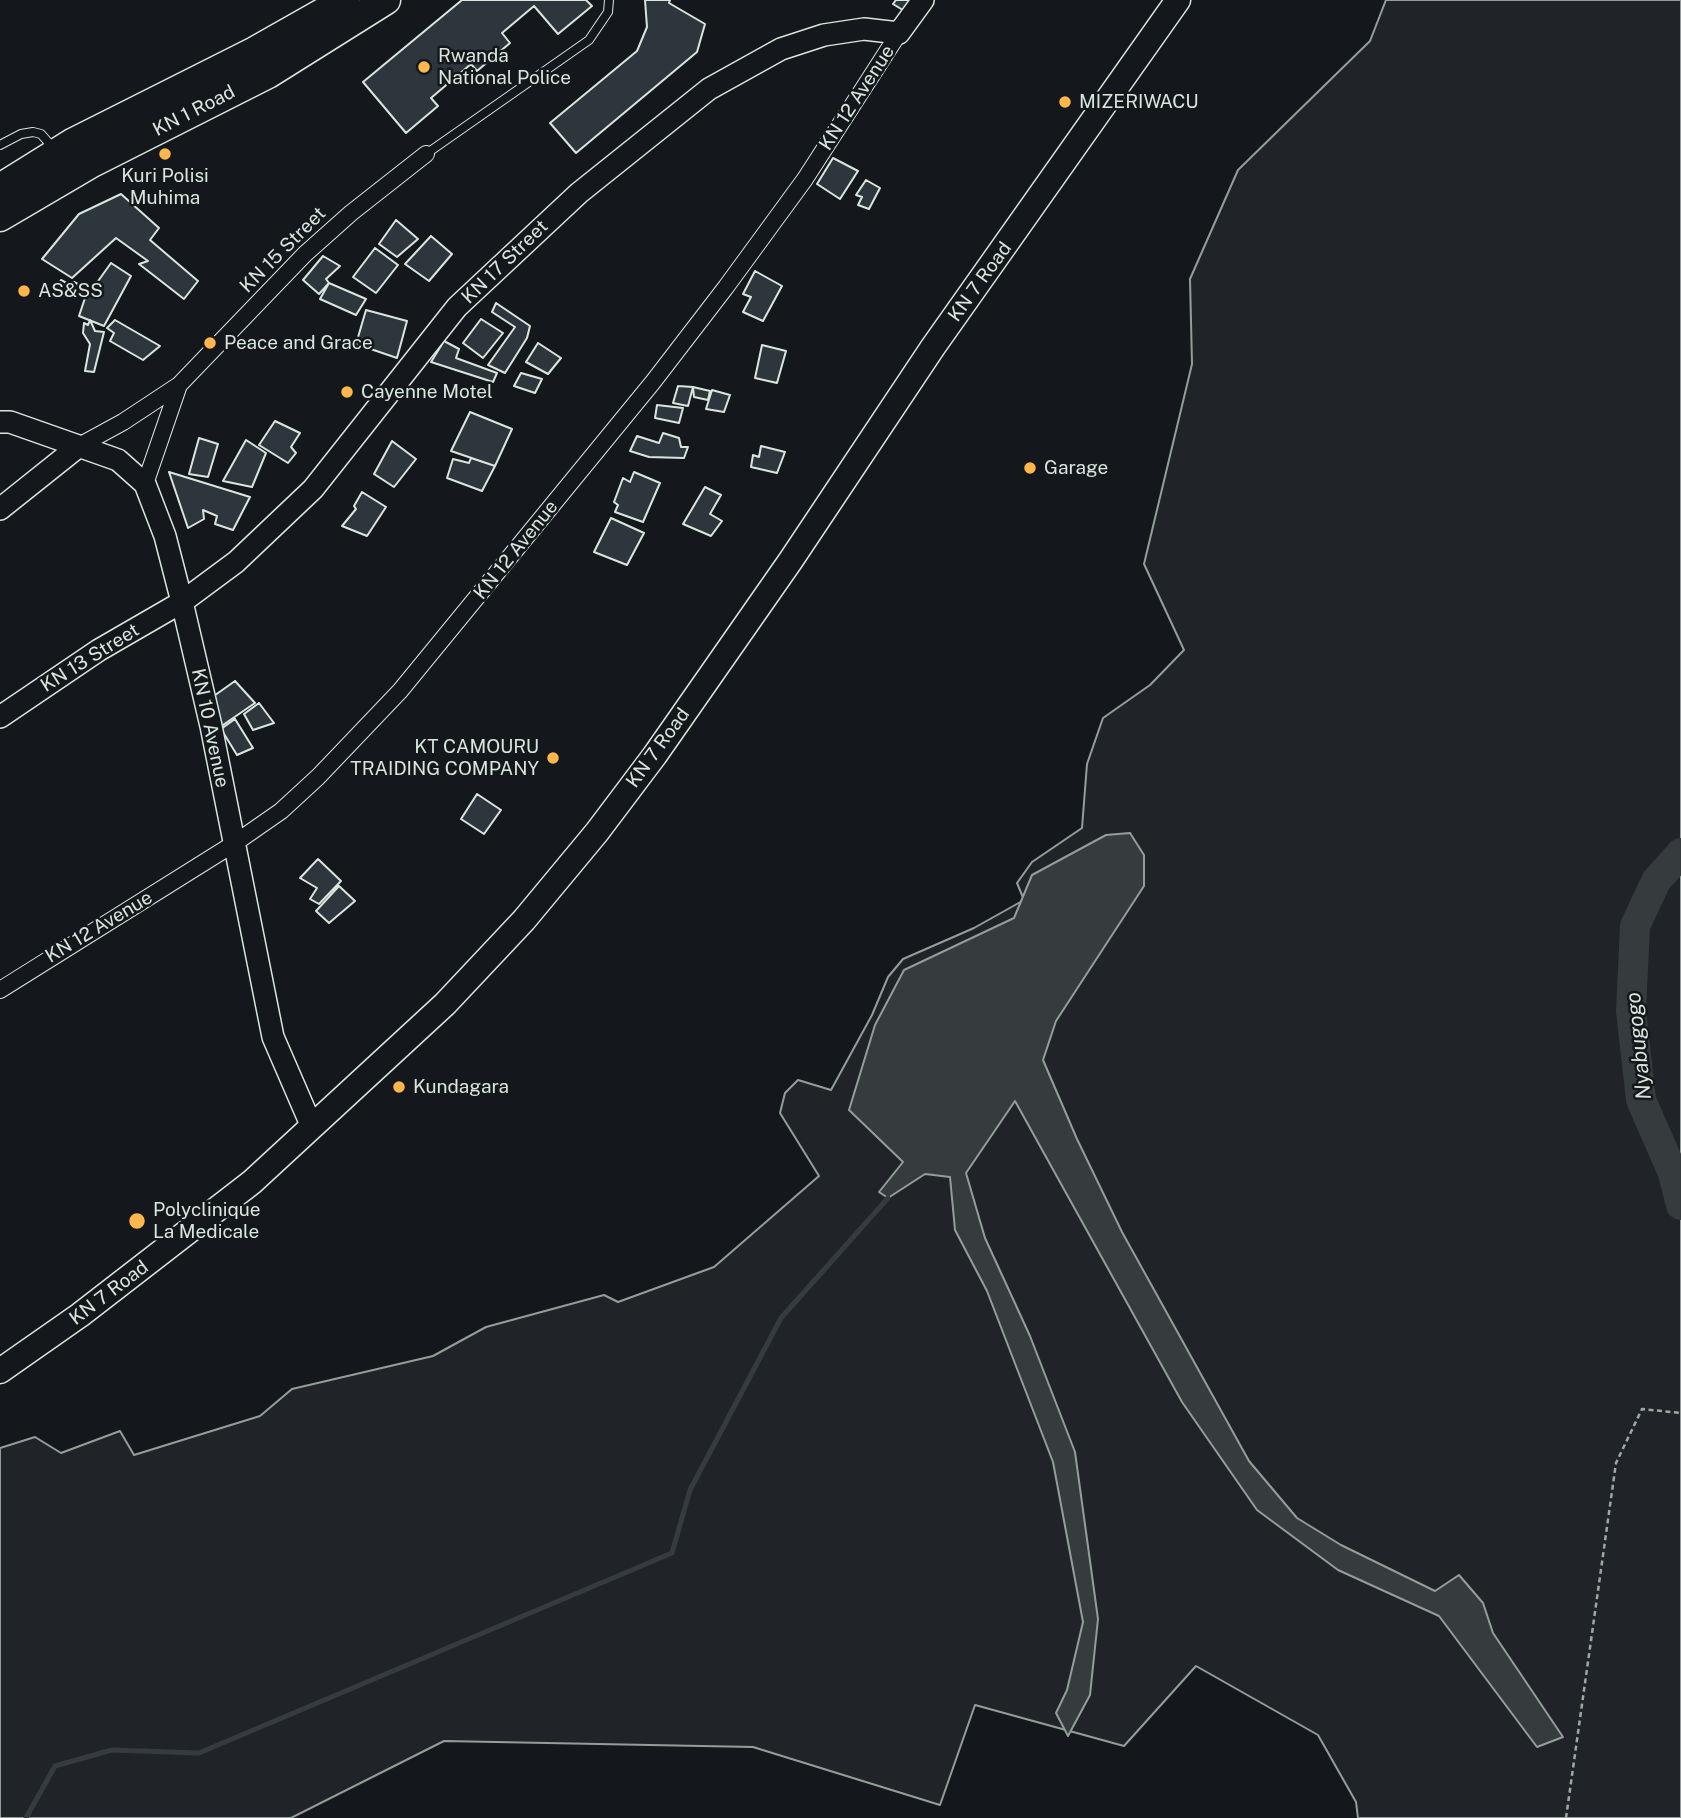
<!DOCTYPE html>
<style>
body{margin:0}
canvas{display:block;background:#14181c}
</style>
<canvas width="1681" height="1818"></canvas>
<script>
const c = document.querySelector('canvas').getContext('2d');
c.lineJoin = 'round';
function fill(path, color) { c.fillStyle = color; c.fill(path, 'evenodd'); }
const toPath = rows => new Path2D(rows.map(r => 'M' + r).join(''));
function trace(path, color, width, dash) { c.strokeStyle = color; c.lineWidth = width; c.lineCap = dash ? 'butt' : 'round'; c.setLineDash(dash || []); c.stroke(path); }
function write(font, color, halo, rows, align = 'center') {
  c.font = font + ' "Public Sans",sans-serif'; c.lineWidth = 5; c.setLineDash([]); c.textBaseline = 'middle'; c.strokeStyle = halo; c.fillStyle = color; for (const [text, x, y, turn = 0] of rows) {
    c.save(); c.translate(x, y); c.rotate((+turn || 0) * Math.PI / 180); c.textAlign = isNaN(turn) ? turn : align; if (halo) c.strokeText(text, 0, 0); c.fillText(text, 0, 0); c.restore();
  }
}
const green = toPath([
 [1386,0,1681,0,1681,1818,1358,1818,1356,1802,1318,1735,1196,1666,1124,1746,975,1705,940,1805,753,1747,444,1741,291,1818,0,1818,0,1448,35,1437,61,1453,120,1431,134,1455,260,1416,292,1389,433,1356,486,1327,604,1295,618,1302,714,1267,819,1176,780,1113,785,1093,798,1080,831,1090,872,1015,888,977,903,959,974,928,1024,900,1017,883,1032,862,1082,828,1087,764,1103,718,1150,685,1184,650,1144,564,1192,364,1190,279,1238,170,1370,41,1386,0]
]);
fill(green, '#202428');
trace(green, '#939e99', 2);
const water = toPath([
 [1130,833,1144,855,1144,886,1056,1021,1043,1060,1077,1139,1122,1232,1249,1461,1297,1518,1341,1545,1435,1591,1459,1575,1483,1603,1493,1633,1563,1737,1537,1747,1439,1616,1338,1570,1257,1510,1182,1402,1015,1101,966,1173,985,1238,1030,1336,1075,1452,1098,1619,1090,1695,1068,1736,1056,1713,1067,1690,1083,1622,1053,1462,987,1291,955,1230,950,1177,925,1174,888,1198,879,1192,903,1162,849,1110,875,1025,904,970,1014,918,1032,875,1106,835,1130,833]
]);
fill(water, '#363b3e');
trace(water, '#939e99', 2);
trace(toPath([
 [26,1818,55,1766,112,1750,199,1753,672,1553,690,1490,781,1318,888,1198]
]), '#363b3e', 5);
trace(toPath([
 [1681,853,1656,881,1635,926,1631,1011,1641,1100,1673,1173,1681,1205]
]), '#363b3e', 30);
const building = toPath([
 [462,0,586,0,592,6,558,34,534,6,502,33,510,43,477,71,471,64,431,98,438,106,406,133,363,82,462,0],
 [645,0,670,0,669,3,705,24,697,52,576,153,550,123,637,51,647,27,645,0],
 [896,0,914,0,906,12,893,4,896,0],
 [833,158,858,171,840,199,817,184,833,158],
 [866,180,880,188,869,209,858,205,862,197,856,195,866,180],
 [121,194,159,228,150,240,198,281,184,299,139,264,148,261,116,238,72,278,42,259,79,214,121,194],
 [396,220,418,239,397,257,379,244,396,220],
 [431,236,452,254,429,281,405,264,431,236],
 [375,248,398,265,376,293,353,277,375,248],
 [323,256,340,266,326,279,329,283,319,294,303,280,323,256],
 [111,263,131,276,104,326,79,316,85,298,58,285,61,280,72,286,74,282,91,291,111,263],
 [755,271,782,286,763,321,743,312,751,297,743,294,755,271],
 [329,283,366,299,356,315,320,299,329,283],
 [496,303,530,326,527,338,505,373,488,365,515,327,492,312,496,303],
 [366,310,407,321,397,358,356,344,366,310],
 [481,319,503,333,483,358,463,343,481,319],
 [90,320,95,331,104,332,94,372,85,371,90,344,83,333,84,323,88,325,90,320],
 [115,320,160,346,143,360,110,341,114,333,107,328,115,320],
 [444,341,459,349,456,358,497,373,493,382,431,362,444,341],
 [538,343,561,358,548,374,526,362,538,343],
 [762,345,786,351,777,383,755,378,762,345],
 [521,373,542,379,535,393,514,386,521,373],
 [678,386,693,387,688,406,673,403,678,386],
 [693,387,710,391,708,400,694,397,693,387],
 [712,390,730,395,724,412,706,409,712,390],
 [657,405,683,408,679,423,655,418,657,405],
 [470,412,512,429,495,466,451,451,470,412],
 [275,421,300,433,291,447,296,453,288,463,259,445,275,421],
 [663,433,679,438,681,447,688,447,684,458,649,457,630,451,637,436,659,443,663,433],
 [199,438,218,444,208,477,189,474,199,438],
 [246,440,266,453,252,487,223,481,246,440],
 [392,441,416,459,394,487,374,474,392,441],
 [761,446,785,452,777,473,751,467,753,455,759,457,761,446],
 [471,458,495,466,482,491,447,478,453,459,469,463,471,458],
 [169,472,250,497,233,530,215,524,217,516,203,510,204,519,188,528,169,472],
 [634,472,660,483,643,522,615,512,618,505,614,502,623,478,630,482,634,472],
 [705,487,721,495,710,514,722,521,711,536,683,524,705,487],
 [362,492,386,507,367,536,342,526,356,509,354,506,362,492],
 [611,518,644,533,627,565,594,552,611,518],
 [235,681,255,703,220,727,211,698,235,681],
 [259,703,274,723,253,730,244,714,259,703],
 [235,719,253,748,237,755,221,729,235,719],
 [477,794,501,810,484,834,461,819,477,794],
 [318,859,341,881,319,904,310,899,317,888,300,878,318,859],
 [339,886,355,901,329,923,316,911,339,886]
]);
fill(building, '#2c363c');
trace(building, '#d8e6dc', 2);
const lane = toPath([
 [0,145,21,134,33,132,41,134,55,150],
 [426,154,589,40,608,12,609,0]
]);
const street = toPath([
 [79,446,123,422,179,385,305,254,351,213,426,154],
 [145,484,179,385],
 [0,990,235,843,281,811,318,777,400,691,653,382,726,287,805,179,899,33]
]);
const secondary = toPath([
 [0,422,10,422,118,460,145,484,165,536,182,602,211,726,273,1037,312,1127],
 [0,509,79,446],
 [0,717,99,650,182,602,236,562,313,489,457,307,579,193,709,89,781,49,824,35,864,29,899,33,923,0]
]);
const primary = toPath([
 [0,1371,80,1315,252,1182,445,1004,524,920,597,832,655,755,791,560,933,347,1178,0]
]);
const highway = toPath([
 [0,188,74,142,255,51,345,0],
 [0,217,92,163,268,74,386,0]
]);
trace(lane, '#d8e6dc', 10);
trace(street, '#d8e6dc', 18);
trace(secondary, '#d8e6dc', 24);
trace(primary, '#d8e6dc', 27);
trace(highway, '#d8e6dc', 31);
trace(toPath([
 [1566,1818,1616,1463,1642,1409,1681,1413]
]), '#9da8a2', 2.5, [5, 3.5]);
trace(lane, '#14181c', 8);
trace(street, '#14181c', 16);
trace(secondary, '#14181c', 21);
trace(primary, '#14181c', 24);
trace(highway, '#14181c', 28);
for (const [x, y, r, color] of [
 [424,67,7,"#ffb74d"],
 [1065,102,7,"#ffb74d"],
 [165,154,7,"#ffb74d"],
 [24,291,7,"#ffb74d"],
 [210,343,7,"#ffb74d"],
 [347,392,7,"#ffb74d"],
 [1030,468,7,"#ffb74d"],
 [553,758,7,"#ffb74d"],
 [399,1087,7,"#ffb74d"],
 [137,1221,9,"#ffb74d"]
]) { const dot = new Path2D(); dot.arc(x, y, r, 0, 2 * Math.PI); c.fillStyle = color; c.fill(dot); trace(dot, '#14181c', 2.5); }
write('19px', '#d8e6dc', '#14181c', [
 ["Rwanda",438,56],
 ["National Police",438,78],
 ["MIZERIWACU",1079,102],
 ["Kuri Polisi",165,176,"center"],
 ["Muhima",165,198,"center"],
 ["AS&SS",38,291],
 ["Peace and Grace",224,343],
 ["Cayenne Motel",361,392],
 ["Garage",1044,468],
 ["KT CAMOURU",539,747,"right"],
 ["TRAIDING COMPANY",539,769,"right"],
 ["Kundagara",413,1087],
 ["Polyclinique",153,1210],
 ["La Medicale",153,1232]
], 'left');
write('19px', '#d8e6dc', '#14181c', [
 ["KN 12 Avenue",857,98,-57],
 ["KN 1 Road",194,111,-27],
 ["KN 15 Street",283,250,-45],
 ["KN 17 Street",505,262,-44],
 ["KN 7 Road",980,282,-54],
 ["KN 12 Avenue",516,550,-51],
 ["KN 13 Street",90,658,-32],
 ["KN 10 Avenue",210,728,78],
 ["KN 7 Road",658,748,-54],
 ["KN 12 Avenue",99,927,-31],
 ["KN 7 Road",109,1293,-37]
]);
write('italic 21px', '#d8e6dc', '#14181c', [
 ["Nyabugogo",1639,1046,-96]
]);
</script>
